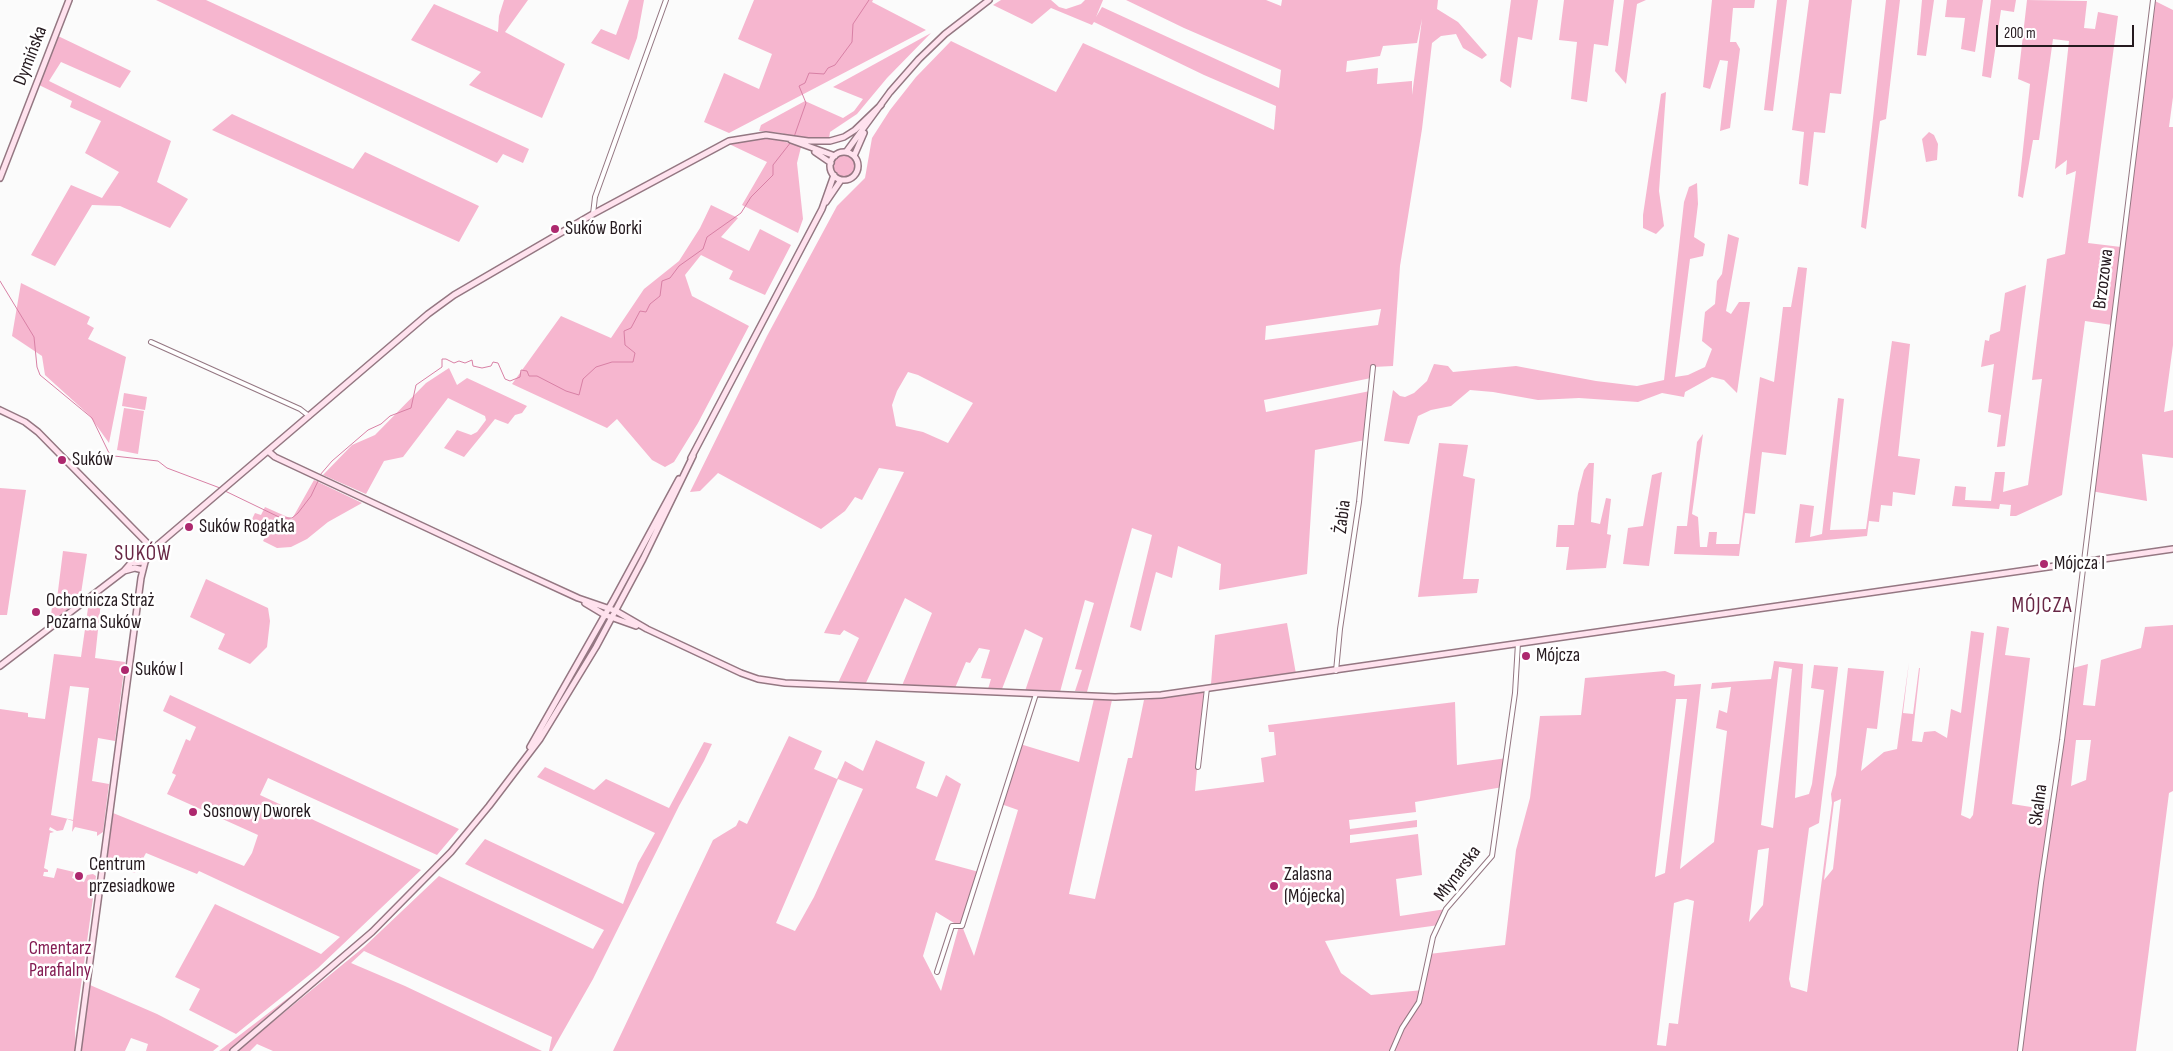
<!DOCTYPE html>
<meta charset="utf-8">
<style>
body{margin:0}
#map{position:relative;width:2173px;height:1051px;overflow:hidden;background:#fbfbfb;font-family:"Sofia Sans Condensed",sans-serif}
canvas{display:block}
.scale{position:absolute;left:1996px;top:25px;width:138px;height:22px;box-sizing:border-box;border:2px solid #251a1f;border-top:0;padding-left:6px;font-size:15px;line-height:18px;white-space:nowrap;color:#251a1f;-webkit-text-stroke:4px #fff;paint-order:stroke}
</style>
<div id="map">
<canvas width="2173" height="1051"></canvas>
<div class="scale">200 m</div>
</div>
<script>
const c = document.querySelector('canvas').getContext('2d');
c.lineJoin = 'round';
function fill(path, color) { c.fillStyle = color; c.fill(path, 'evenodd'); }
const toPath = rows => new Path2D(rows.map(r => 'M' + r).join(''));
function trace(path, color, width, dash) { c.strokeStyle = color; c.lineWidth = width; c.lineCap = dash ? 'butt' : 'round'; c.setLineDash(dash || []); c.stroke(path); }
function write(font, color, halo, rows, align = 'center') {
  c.font = font + ' "Sofia Sans Condensed",sans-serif'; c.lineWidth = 5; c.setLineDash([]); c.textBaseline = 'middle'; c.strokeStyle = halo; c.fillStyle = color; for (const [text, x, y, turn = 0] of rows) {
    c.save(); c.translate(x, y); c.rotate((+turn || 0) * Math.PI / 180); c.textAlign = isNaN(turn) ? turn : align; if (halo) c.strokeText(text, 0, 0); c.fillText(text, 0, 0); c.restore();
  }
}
fill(toPath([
 [156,0,206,0,529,149,523,163,503,154,497,163],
 [504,0,528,0,505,32,565,64,542,118,469,85,481,72,411,40,434,4,498,32,499,16],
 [629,0,644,0,637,38,629,60,591,43,601,29,616,35],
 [754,0,873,0,872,2,926,30,729,133,704,122,724,73,759,89,772,54,738,39],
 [1001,0,1051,0,1059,7,1066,9,1081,4,1085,0,1103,0,1096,17,1102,7,1279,88,1281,70,1184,28,1126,0,1266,0,1281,6,1282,0,1438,0,1437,9,1458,22,1487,55,1482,59,1463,48,1456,34,1441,36,1432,43,1422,129,1400,266,1393,366,1373,367,1371,378,1264,400,1266,412,1370,391,1365,440,1315,450,1307,574,1219,590,1221,564,1178,546,1172,578,1156,572,1141,631,1130,627,1152,535,1132,528,1087,692,1075,691,1082,670,1075,669,1094,603,1085,600,1060,692,1025,691,1043,638,1025,629,1002,689,988,689,991,679,981,678,990,650,979,648,970,663,966,662,955,688,901,688,932,613,905,598,865,685,838,683,859,638,844,630,840,635,824,633,904,472,879,468,862,500,855,497,845,511,821,529,718,473,700,491,690,492,767,336,837,206,865,178,872,138,890,110,916,77,951,41,1056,92,1083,43,1274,130,1276,106,1204,75,1094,22,1092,25,1051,8,1032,24,993,5],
 [1422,19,1412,95,1412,81,1377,84,1378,68,1346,72,1347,61,1380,56,1383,46,1417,43],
 [1381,309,1378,325,1265,340,1266,326],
 [908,372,918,375,973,403,948,443,923,432,896,426,892,405,897,391],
 [1511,0,1538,0,1532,40,1518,37,1511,88,1500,81],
 [1564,0,1614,0,1608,46,1594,44,1587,102,1571,99,1577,42,1559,40],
 [1624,0,1646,0,1637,4,1626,84,1615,71],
 [1712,0,1755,0,1754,8,1733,8,1730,42,1736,42,1740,49,1730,128,1720,131,1728,61,1720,60,1710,89,1703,87],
 [1777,0,1787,0,1773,111,1764,110],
 [1809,0,1852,0,1841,94,1830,93,1825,133,1814,132,1808,186,1799,184,1804,132,1792,130],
 [1886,0,1900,0,1886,119,1880,121,1866,229,1861,227],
 [1922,0,1934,0,1926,56,1917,55],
 [1947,0,1983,0,1975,52,1961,49,1965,18,1945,17],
 [1991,0,2016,0,2014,12,2001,10,1991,78,1982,76],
 [2027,0,2087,1,2084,28,2095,29,2098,12,2118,16,2088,243,2121,247,2153,0,2173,10,2173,97,2169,127,2173,127,2173,345,2164,412,2173,410,2173,458,2142,454,2147,501,2091,491,2112,325,2085,321,2062,495,2016,516,2010,516,2011,505,2000,504,1999,509,1952,506,1955,486,1966,487,1965,500,1991,501,1995,472,2005,472,2003,492,2028,485,2042,379,2032,380,2047,259,2065,254,2076,171,2066,175,2067,160,2055,169,2069,41,2053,39,2039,140,2033,140,2023,198,2018,196,2030,84,2018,79],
 [931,33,887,78,857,114,830,132,829,139,811,140,780,133,759,131,761,125,805,101,843,118,854,111,863,99,833,87],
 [58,36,131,71,120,88,61,62,49,81,171,141,157,182,188,199,170,228,120,206,92,205,55,266,31,255,71,185,102,198,119,172,85,153,101,121,70,107,72,101,39,85],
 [1666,92,1659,191,1664,226,1656,234,1643,228,1643,215,1661,94],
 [232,114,353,169,365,152,479,206,459,242,212,130],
 [1929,132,1934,135,1938,144,1937,160,1926,162,1922,139],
 [765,138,777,139,801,147,797,163,803,219,798,233,742,205,767,162,729,144],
 '833 166a11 11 0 1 1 22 0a11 11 0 1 1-22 0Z',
 [1697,183,1698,204,1694,237,1705,244,1703,256,1690,259,1675,377,1688,375,1705,367,1712,349,1702,341,1705,312,1715,304,1717,281,1722,274,1728,234,1739,238,1726,311,1731,314,1739,302,1750,302,1737,393,1724,380,1712,377,1685,392,1684,397,1662,393,1638,402,1579,398,1538,400,1493,392,1470,390,1451,406,1431,410,1418,416,1409,444,1384,441,1393,390,1400,396,1405,397,1414,393,1427,381,1434,364,1448,366,1453,372,1516,366,1596,381,1637,386,1664,380,1684,202,1689,187],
 [711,205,738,218,721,237,749,251,760,229,791,245,765,295,729,279,733,271,701,255,685,275,692,296,749,326,698,423,674,462,665,467,652,460,617,419,607,428,512,384,561,316,611,338,644,289,679,261,700,228],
 [1798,267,1807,268,1786,455,1762,452,1755,514,1745,513,1739,556,1674,554,1677,526,1687,526,1697,442,1703,434,1692,514,1698,517,1700,547,1707,547,1709,532,1717,532,1716,544,1739,544,1760,377,1774,382,1783,307,1791,307],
 [21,283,90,317,87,324,94,328,88,339,126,357,109,443,89,415,45,375,42,356,12,336],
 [2026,285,2005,446,1997,447,2001,415,1988,412,1994,364,1981,367,1985,340,1989,341,1990,335,2000,331,2005,293],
 [1892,341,1910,344,1898,456,1920,459,1915,495,1893,492,1892,506,1881,505,1879,522,1869,521,1867,536,1795,543,1800,504,1814,506,1810,537,1822,534,1838,398,1844,399,1830,530,1866,529],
 [449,368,457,385,467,378,527,406,522,413,515,415,508,424,495,419,464,457,444,448,457,430,471,435,477,432,486,420,485,416,448,398,403,457,384,461,366,494,323,475,352,445,375,435,426,383],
 [124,393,147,397,145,410,122,406],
 [124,408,144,411,138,454,117,450],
 [1439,443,1468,445,1463,476,1475,479,1463,579,1479,579,1477,593,1418,597],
 [1589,463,1594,463,1591,522,1600,524,1606,498,1611,499,1607,534,1611,535,1606,568,1566,570,1569,547,1556,547,1558,525,1574,525,1578,493,1584,470],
 [1662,472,1649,566,1623,564,1628,528,1643,526,1652,475],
 [314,480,362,503,328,522,307,539,291,547,277,548,263,541,268,532,250,523,255,513,261,515,265,507,292,519],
 [0,488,26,490,7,615,0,615],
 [63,551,87,554,80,600,50,623,52,607,57,599],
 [206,579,268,608,270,621,267,647,250,664,218,649,225,634,190,617],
 [102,592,95,658,125,662,115,741,98,738,92,781,109,784,103,832,97,836,97,832,75,827,72,832,73,821,67,819,63,830,57,831,50,827,49,830,54,832,50,833,44,868,48,870,48,872,44,872,43,876,54,878,57,868,74,872,72,878,84,882,87,875,93,874,96,876,75,1029,76,1051,0,1051,0,709,28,713,28,717,45,719,54,654,81,657,89,601],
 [70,686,89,688,73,820,51,815],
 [1287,623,1296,674,1211,684,1215,635],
 [2173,625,2173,791,2169,793,2136,1051,613,1051,713,840,736,826,739,820,747,824,789,736,822,751,814,769,837,779,845,761,863,771,876,740,925,762,916,788,937,797,946,775,961,784,935,860,979,872,962,926,974,956,1018,810,1001,804,1020,744,1079,762,1094,699,1112,700,1069,894,1095,899,1128,758,1132,758,1144,700,1204,692,1195,791,1264,782,1261,758,1276,755,1274,732,1269,732,1268,725,1455,702,1457,765,1507,758,1503,787,1415,802,1416,812,1349,820,1350,829,1417,820,1417,827,1350,835,1350,843,1418,834,1422,875,1396,879,1400,916,1446,909,1439,925,1325,941,1341,973,1371,995,1423,990,1429,954,1505,945,1516,850,1530,798,1540,716,1581,715,1585,678,1665,671,1675,675,1674,686,1701,684,1680,869,1714,842,1727,731,1716,728,1719,710,1727,713,1731,687,1711,689,1712,683,1771,679,1774,661,1803,664,1795,798,1809,794,1812,784,1824,690,1811,688,1814,665,1838,667,1819,823,1809,828,1789,979,1791,987,1807,992,1832,803,1831,794,1836,775,1848,668,1884,671,1877,729,1867,728,1861,771,1884,752,1897,749,1909,662,1903,713,1913,714,1919,668,1920,668,1912,741,1922,742,1924,732,1935,731,1947,738,1951,709,1961,713,1971,631,1984,633,1961,815,1970,819,1973,815,1997,626,2009,628,2005,655,2030,658,2012,804,2050,810,2058,786,2073,668,2088,664,2083,705,2095,706,2101,660,2141,648,2145,627],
 [1779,667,1792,669,1773,828,1761,825],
 [1676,699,1687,699,1665,873,1655,877],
 [2076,740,2091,740,2086,780,2071,786],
 [838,779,863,789,814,897,795,931,776,923],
 [1841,799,1833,869,1824,880,1834,802],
 [1769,848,1763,905,1749,922,1758,850],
 [1687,899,1694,901,1678,1024,1669,1023,1666,1046,1657,1045,1674,903],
 [936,912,959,926,941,991,923,956],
 [170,695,459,829,437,855,268,778,260,795,421,870,318,968,236,1034,189,1010,200,989,175,977,215,904,321,954,340,937,199,871,197,874,146,853,135,873,106,863,113,813,244,866,252,853,258,835,167,794,176,775,172,773,186,739,190,741,196,727,163,711],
 [704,742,712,744,704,761,679,806,593,979,552,1051,549,1051,552,1037,364,951,351,963,405,986,542,1051,273,1051,257,1044,250,1051,237,1051,364,947,439,876,593,949,604,930,465,864,485,839,623,904,638,863,655,833,537,777,545,767,594,790,606,779,669,808],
 [90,985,157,1014,219,1046,213,1051,146,1051,148,1044,131,1038,125,1051,79,1051],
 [301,988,303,988,229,1051,219,1051]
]), '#f6b6cf');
trace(toPath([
 [794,137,806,103,799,86,805,83,809,73,824,74,828,68,835,65,852,42,853,24,869,0],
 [0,281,34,337,37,367,40,375,92,418,109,453,114,456,158,461,167,468,220,488],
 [320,475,332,461,368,430,381,424,390,416,411,408,416,385,442,367,442,359,446,359,454,363,459,361,465,363,472,360,473,366,482,368,491,366,493,362,498,363,505,379,510,381,520,377,521,370,527,371,529,376,537,376,566,391,579,395,583,379,596,367,612,362,633,362,635,353,625,345,624,331,631,328,640,311,646,312,650,304,660,296,662,281,670,278,679,266,703,249,707,237,741,213,751,197,773,175,773,165,791,142],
 [223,490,281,518,292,518,298,513,311,496,319,479]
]), '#d880a5', 1);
const street = toPath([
 [593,214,595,197,666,0],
 [151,342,300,409,309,416],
 [1336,671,1340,629,1359,502,1373,367],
 [1198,767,1207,688],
 [937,972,952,926,962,926,1036,694],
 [1392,1051,1402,1028,1419,1002,1433,937,1446,909,1492,856,1515,693,1518,643],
 [2020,1051,2041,883,2062,740,2153,0]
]);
const secondary = toPath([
 [791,140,835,156],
 [815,152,831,163],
 [846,152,890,92,919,59,945,34,989,0],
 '830 166a14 14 0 1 1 28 0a14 14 0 1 1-28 0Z',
 [854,156,864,133],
 [0,178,69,0],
 [826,202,841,180],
 [0,410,25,422,38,432,153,549],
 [268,451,275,457,493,559,578,598,616,611,647,629,741,673,758,679,785,683,1115,697,1161,695,2173,549],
 [691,458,822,209,834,175],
 [124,571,135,568,143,570],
 [585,603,605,615,636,626],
 [0,666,124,571,131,563,145,562],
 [530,747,614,599,679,479],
 [78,1051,141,578,145,562,153,549,428,314,454,295,593,214,729,141,766,135,808,141,830,141,844,137,855,130,881,105],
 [233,1051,372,932,451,852,489,806,540,739,596,647,643,559,693,456]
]);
trace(street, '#947782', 6);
trace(secondary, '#947782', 8);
trace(street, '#fff', 4);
trace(secondary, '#ffe2ee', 5);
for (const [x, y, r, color] of [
 [555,229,5,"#ad286e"],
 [62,460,5,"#ad286e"],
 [189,527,5,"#ad286e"],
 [2044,564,5,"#ad286e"],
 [36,612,5,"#ad286e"],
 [1526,656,5,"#ad286e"],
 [125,670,5,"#ad286e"],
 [193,812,5,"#ad286e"],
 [79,876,5,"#ad286e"],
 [1274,886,5,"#ad286e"]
]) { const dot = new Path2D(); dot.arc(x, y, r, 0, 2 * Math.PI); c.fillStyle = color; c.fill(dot); trace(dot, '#fff', 2); }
write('19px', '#251a1f', '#fff', [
 ["Dymińska",31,56,-69],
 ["Brzozowa",2104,279,-83],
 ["Żabia",1343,517,-83],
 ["Skalna",2039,805,-82],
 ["Młynarska",1458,874,-53]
]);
write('19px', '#251a1f', '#fff', [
 ["Suków Borki",565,229],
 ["Suków",72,460],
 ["Suków Rogatka",199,527],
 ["Mójcza I",2054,564],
 ["Ochotnicza Straż",46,601],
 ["Pożarna Suków",46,623],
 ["Mójcza",1536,656],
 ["Suków I",135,670],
 ["Sosnowy Dworek",203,812],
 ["Centrum",89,865],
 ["przesiadkowe",89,887],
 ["Zalasna",1284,875],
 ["(Mójecka)",1284,897]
], 'left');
write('19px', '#831b52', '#fff', [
 ["Cmentarz",60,949],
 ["Parafialny",60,971]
]);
c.letterSpacing = '1px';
write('21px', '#682745', '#fff', [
 ["SUKÓW",143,555],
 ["MÓJCZA",2042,607]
]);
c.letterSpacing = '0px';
</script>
